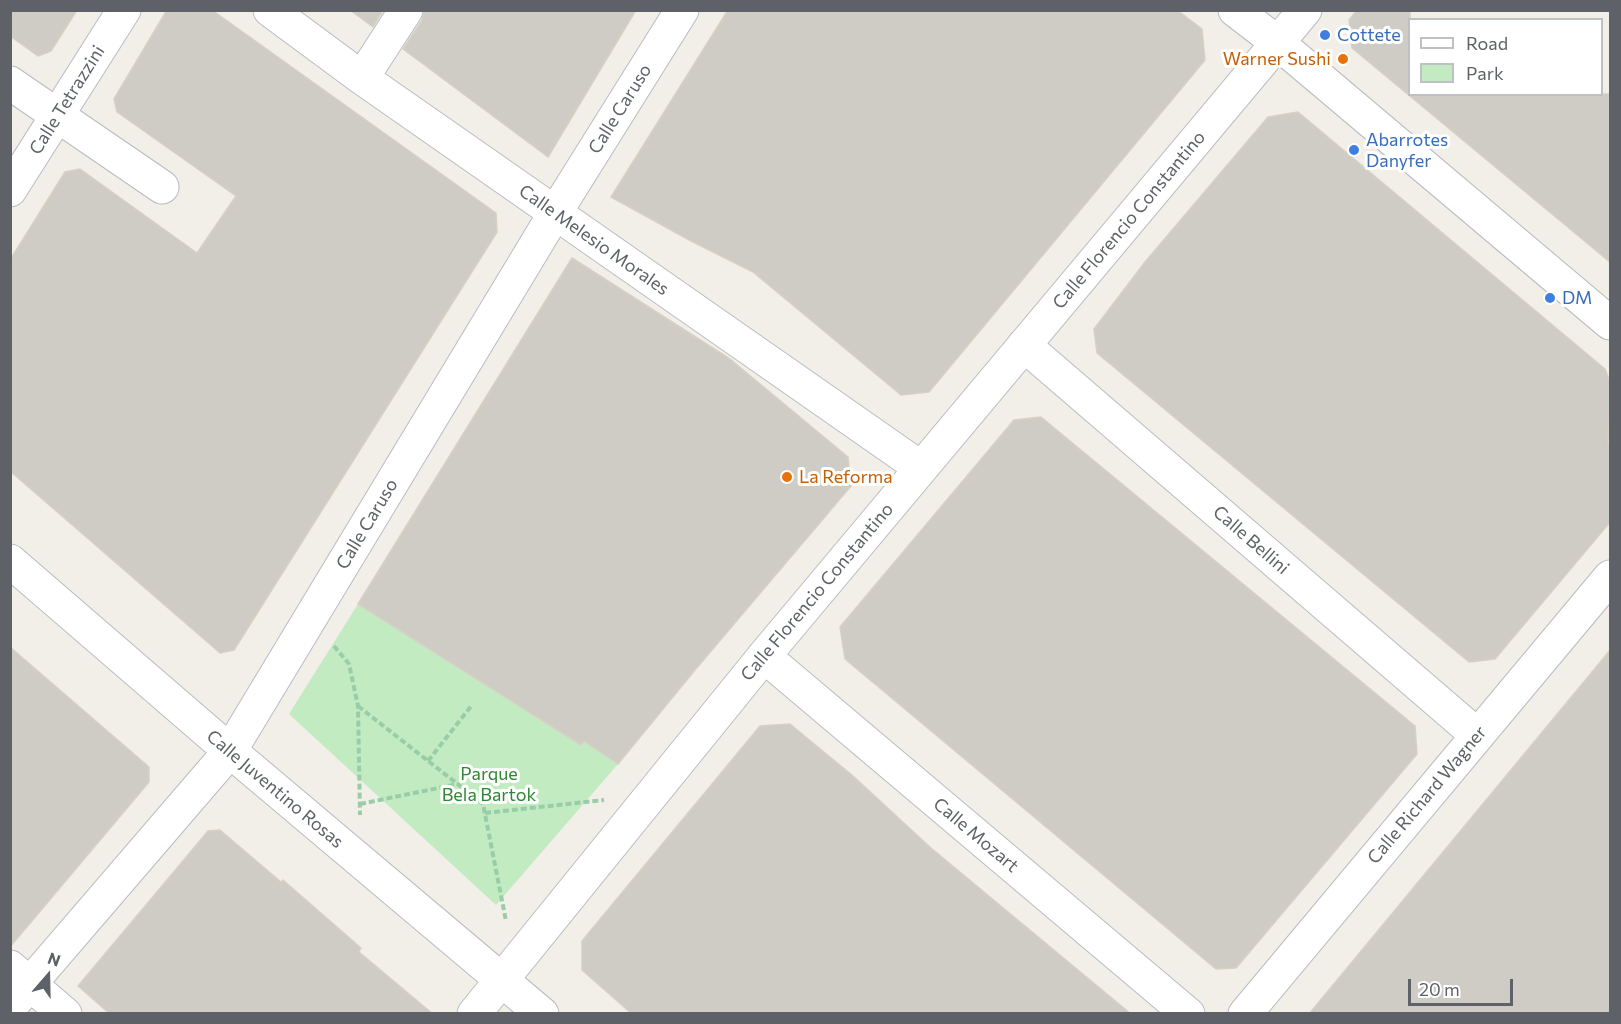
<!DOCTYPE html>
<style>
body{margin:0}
#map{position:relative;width:1621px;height:1024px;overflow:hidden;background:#f1efe7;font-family:Commissioner,sans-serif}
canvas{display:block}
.frame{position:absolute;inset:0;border:12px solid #5e6268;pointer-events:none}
.legend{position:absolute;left:1408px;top:18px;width:195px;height:78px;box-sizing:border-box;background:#fff;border:2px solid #bfc0c3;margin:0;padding:8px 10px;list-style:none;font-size:18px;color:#5e6268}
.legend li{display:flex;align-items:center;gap:12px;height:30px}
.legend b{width:30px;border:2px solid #bfc0c3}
.north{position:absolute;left:18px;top:946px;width:60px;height:60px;-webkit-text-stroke:4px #fff;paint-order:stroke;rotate:20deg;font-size:16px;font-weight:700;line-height:24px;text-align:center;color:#5e6268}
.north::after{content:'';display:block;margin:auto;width:21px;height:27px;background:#5e6268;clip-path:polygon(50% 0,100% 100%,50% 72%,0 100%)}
.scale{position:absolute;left:1408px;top:979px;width:105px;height:27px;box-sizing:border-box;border:3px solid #5e6268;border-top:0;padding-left:8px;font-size:18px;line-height:21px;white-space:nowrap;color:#5e6268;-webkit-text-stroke:4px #fff;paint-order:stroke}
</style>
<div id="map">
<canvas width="1621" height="1024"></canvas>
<div class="frame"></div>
<ul class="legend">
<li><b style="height:8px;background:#fff"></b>Road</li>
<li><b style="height:16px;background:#c2ebc2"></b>Park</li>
</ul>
<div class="north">N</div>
<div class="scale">20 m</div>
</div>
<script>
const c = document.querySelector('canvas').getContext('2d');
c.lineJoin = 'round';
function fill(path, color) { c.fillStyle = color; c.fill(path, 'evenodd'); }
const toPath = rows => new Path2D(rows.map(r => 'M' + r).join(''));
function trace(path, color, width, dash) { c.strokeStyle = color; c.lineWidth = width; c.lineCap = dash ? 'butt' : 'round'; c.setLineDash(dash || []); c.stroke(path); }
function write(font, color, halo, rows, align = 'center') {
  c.font = font + ' Commissioner,sans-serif'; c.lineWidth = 6; c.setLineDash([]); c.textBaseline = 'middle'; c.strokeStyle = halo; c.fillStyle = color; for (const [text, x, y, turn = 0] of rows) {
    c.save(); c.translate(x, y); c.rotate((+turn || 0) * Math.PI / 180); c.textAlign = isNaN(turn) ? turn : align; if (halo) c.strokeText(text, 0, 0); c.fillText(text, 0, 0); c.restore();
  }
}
fill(toPath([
 [358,604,581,745,584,741,618,764,496,905,289,714]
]), '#c2ebc2');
const building = toPath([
 [10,10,77,10,51,51,38,56,10,36,10,10],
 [167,10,212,10,496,213,497,232,234,650,220,653,10,471,10,260,65,172,80,169,197,253,236,196,117,112,114,99,167,10],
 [350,10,383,10,373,27,350,10],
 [425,10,636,10,548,157,403,49,422,20,425,10],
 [728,10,1177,10,1202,29,1205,60,929,392,901,395,753,272,691,241,611,197,728,10],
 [1357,10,1410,10,1410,94,1611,94,1611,263,1352,48,1349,20,1357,10],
 [1298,112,1605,369,1611,384,1608,442,1611,454,1611,521,1495,659,1469,662,1097,353,1094,329,1145,262,1268,117,1298,112],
 [572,258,730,359,848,457,851,486,695,670,618,764,584,741,581,745,358,604,572,258],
 [1041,417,1415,726,1417,754,1236,968,1216,969,845,659,840,627,1014,420,1041,417],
 [10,647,149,767,149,782,10,947,10,647],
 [1611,649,1611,1014,1309,1014,1611,649],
 [790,724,853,776,931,848,1131,1014,632,1014,582,970,582,941,760,726,790,724],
 [220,830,281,882,283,880,361,948,359,952,433,1014,110,1014,78,986,208,831,220,830]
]);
fill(building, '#cfccc6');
trace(building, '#d7d1c4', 1.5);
const minor = toPath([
 [270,10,362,78,921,468],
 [1235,10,1278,43,1610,323],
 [362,78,406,10],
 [10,83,162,187],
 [10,190,124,10],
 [1024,345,1477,735],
 [10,561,230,751,542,1014],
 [764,656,1188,1014],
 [10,967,65,1014],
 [10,1007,230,751,555,213,682,10],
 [474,1014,764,656,1305,10],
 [1245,1014,1610,577]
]);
trace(minor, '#b9bcc1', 35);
trace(toPath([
 [334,646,349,664,358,706,360,815],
 [358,706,483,804,506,921],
 [428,761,472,705],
 [360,804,458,784],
 [485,813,604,800]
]), '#99cda8', 4, [6, 3]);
trace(minor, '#fff', 33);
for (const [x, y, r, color] of [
 [1325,35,6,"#3f7fe0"],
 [1343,59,6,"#e8710a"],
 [1354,150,6,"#3f7fe0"],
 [1550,298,6,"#3f7fe0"],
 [787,477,6,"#e8710a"]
]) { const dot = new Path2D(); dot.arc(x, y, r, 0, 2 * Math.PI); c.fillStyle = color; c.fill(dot); trace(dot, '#fff', 2); }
write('18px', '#366cbe', '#fff', [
 ["Cottete",1337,35],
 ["Abarrotes",1366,140],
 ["Danyfer",1366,161],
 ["DM",1562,298]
], 'left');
write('18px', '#c56008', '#fff', [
 ["Warner Sushi",1331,59],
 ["La Reforma",799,477,"left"]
], 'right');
write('18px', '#5e6268', '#fff', [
 ["Calle Tetrazzini",67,100,-58],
 ["Calle Caruso",620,109,-58],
 ["Calle Florencio Constantino",1129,220,-50],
 ["Calle Melesio Morales",594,240,35],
 ["Calle Caruso",367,524,-59],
 ["Calle Bellini",1251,540,41],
 ["Calle Florencio Constantino",817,592,-50],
 ["Calle Juventino Rosas",275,789,40],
 ["Calle Richard Wagner",1427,795,-50],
 ["Calle Mozart",976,835,40]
]);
write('18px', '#2e8732', '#fff', [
 ["Parque",489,774],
 ["Bela Bartok",489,795]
]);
</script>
